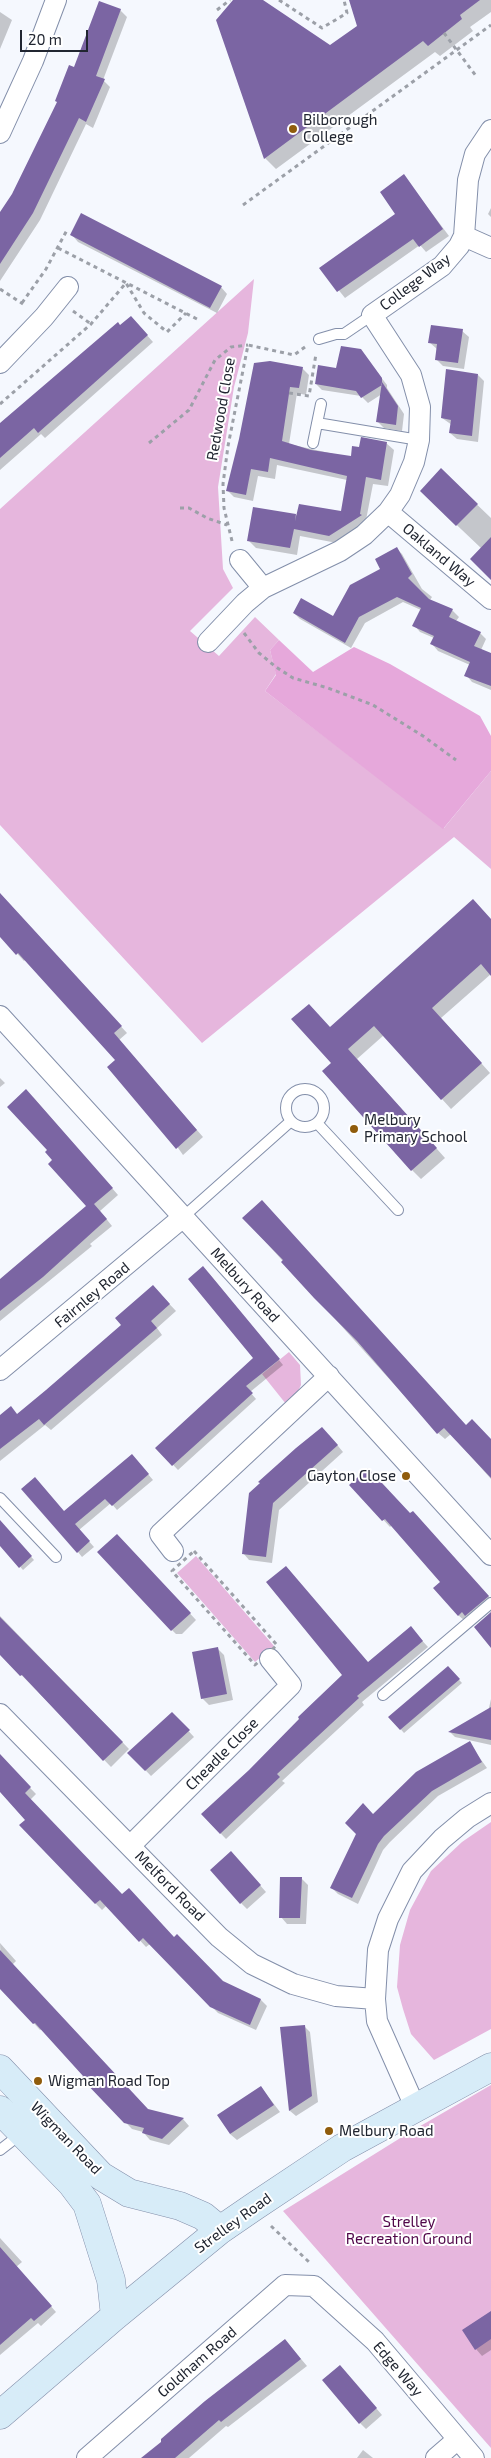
<!DOCTYPE html>
<style>
body{margin:0}
#map{position:relative;width:491px;height:2458px;overflow:hidden;background:#f5f8fe;font-family:"Exo 2",sans-serif}
canvas{display:block}
.scale{position:absolute;left:20px;top:30px;width:68px;height:22px;box-sizing:border-box;border:2px solid #212631;border-top:0;padding-left:6px;font-size:15px;line-height:18px;white-space:nowrap;color:#212631;-webkit-text-stroke:4px #fff;paint-order:stroke}
</style>
<div id="map">
<canvas width="491" height="2458"></canvas>
<div class="scale">20 m</div>
</div>
<script>
const c = document.querySelector('canvas').getContext('2d');
c.lineJoin = 'round';
function fill(path, color) { c.fillStyle = color; c.fill(path, 'evenodd'); }
const toPath = rows => new Path2D(rows.map(r => 'M' + r).join(''));
function trace(path, color, width, dash) { c.strokeStyle = color; c.lineWidth = width; c.lineCap = dash ? 'butt' : 'round'; c.setLineDash(dash || []); c.stroke(path); }
function write(font, color, halo, rows, align = 'center') {
  c.font = font + ' "Exo 2",sans-serif'; c.lineWidth = 4; c.setLineDash([]); c.textBaseline = 'middle'; c.strokeStyle = halo; c.fillStyle = color; for (const [text, x, y, turn = 0] of rows) {
    c.save(); c.translate(x, y); c.rotate((+turn || 0) * Math.PI / 180); c.textAlign = isNaN(turn) ? turn : align; if (halo) c.strokeText(text, 0, 0); c.fillText(text, 0, 0); c.restore();
  }
}
fill(toPath([
 [254,279,248,333,234,387,218,487,223,569,233,588,190,631,219,656,255,617,279,640,270,650,276,674,265,691,444,828,491,771,491,869,454,837,202,1043,0,825,0,509],
 [289,1352,300,1365,301,1385,298,1391,286,1404,262,1374],
 [196,1556,274,1646,255,1662,177,1573],
 [491,1822,491,2029,434,2060,411,2034,403,2009,397,1987,400,1945,410,1910,431,1871,462,1842],
 [491,2085,491,2448,283,2211,410,2132]
]), '#e6b6dd');
fill(toPath([
 [279,640,313,672,354,647,390,664,480,716,491,736,491,771,443,829,265,691,276,675,270,650]
]), '#e6a8db');
fill(toPath([
 [234,0,261,0,330,46,359,26,351,0,491,0,491,12,470,27,473,31,440,56,435,52,276,169,265,158],
 [120,10,127,17,103,80,110,87,93,128,86,124,40,220,0,281,0,215,13,194,75,68],
 [0,12,12,20,0,49],
 [404,176,449,236,426,252,420,245,345,298,321,268,397,214],
 [491,208,491,217,488,214],
 [72,235,221,287,227,294,217,313,78,242],
 [137,324,153,342,45,438,41,434,0,470,0,425,120,327],
 [462,331,469,337,464,369,443,366,436,359,437,349,429,342],
 [360,350,387,385,387,388,404,414,402,431,384,428,378,422,382,394,368,403,361,396,322,390,316,384],
 [302,368,309,375,306,395,297,393,289,444,352,458,360,448,386,443,394,450,388,486,373,484,366,520,368,522,337,543,300,536,297,555,256,548,249,541,296,515,342,512,347,480,277,465,275,479,258,476,253,501,234,497,227,490,241,439],
 [478,375,484,381,478,442,457,439,450,433,452,425,442,418],
 [441,470,491,518,491,578,482,549,421,491],
 [396,548,402,554,422,589,432,597,430,600,452,610,459,617,456,621,480,633,486,639,481,650,491,654,491,690,472,682,466,675,470,665,438,651,432,644,434,638,420,632,414,625,421,610,403,602,365,623,351,648,300,619,294,613,334,618,382,569],
 [0,906,12,908,127,1033,119,1040,203,1137,183,1155,117,1061,26,959,24,961,0,935],
 [491,920,491,974,441,1018,490,1073,451,1109,384,1035,357,1059,445,1158,421,1179,412,1170,332,1063,331,1029],
 [0,1078,5,1083,0,1087],
 [33,1097,118,1195,100,1211,112,1226,90,1244,92,1246,0,1321,0,1324,0,1280,88,1206,49,1150],
 [244,1218,466,1426,491,1441,491,1479,451,1434,445,1439,438,1433],
 [208,1272,283,1365,250,1392,256,1399,178,1470,157,1448,255,1358],
 [159,1293,176,1311,157,1328,162,1335,51,1430,45,1425,0,1461,0,1416,18,1415],
 [329,1435,343,1452,279,1510,272,1563,249,1560,243,1553,250,1494],
 [136,1460,153,1480,117,1510,111,1503,79,1530,94,1547,82,1557,78,1552,65,1513],
 [351,1485,419,1519,491,1599,465,1621,458,1615,442,1582,392,1525,390,1527],
 [0,1522,34,1560,23,1570,0,1544],
 [124,1542,196,1620,182,1634,176,1634,169,1627],
 [0,1616,129,1749,111,1767,0,1653],
 [416,1634,428,1647,362,1702,364,1705,282,1781,285,1783,226,1839,203,1815,368,1664],
 [217,1648,224,1655,233,1700,209,1705,202,1698],
 [448,1668,462,1683,404,1733,390,1717],
 [491,1699,491,1745,455,1737,450,1732,488,1712],
 [172,1713,194,1737,151,1776,129,1753],
 [469,1743,487,1768,438,1796,390,1842,383,1850,358,1904,338,1894,332,1888,358,1834,373,1816],
 [0,1757,36,1794,30,1800,122,1896,223,1982,261,2000,267,2006,256,2030,218,2013,150,1944,146,1947,107,1905,102,1910,21,1826,27,1820,0,1790],
 [237,1859,266,1892,247,1909,241,1903],
 [301,1878,308,1885,306,1924,287,1924,281,1917],
 [0,1943,16,1961,12,1965,148,2110,183,2119,189,2126,169,2145,150,2140,143,2132,132,2129,83,2078,85,2076,42,2029,40,2030,2,1989],
 [304,2026,310,2032,318,2102,296,2116,290,2111,282,2028],
 [261,2087,280,2112,237,2140,230,2134],
 [0,2238,22,2262,16,2267,56,2312,41,2326,38,2323,0,2355],
 [491,2312,491,2350,482,2356,476,2349],
 [285,2340,307,2366,228,2427,226,2426,189,2458,143,2458],
 [347,2374,382,2415,366,2429,360,2423],
 [363,2450,373,2458,357,2458]
]), '#0003');
fill(toPath([
 [233,0,263,0,330,45,357,26,349,0,480,0,460,15,462,19,428,46,423,41,264,159,216,20],
 [99,1,121,9,96,76,105,79,86,122,79,118,33,213,0,264,0,212,12,194,57,102,55,101,69,65,74,67],
 [404,174,443,229,419,247,413,239,337,292,319,268,395,214,380,192],
 [81,213,222,286,210,308,70,235],
 [131,316,148,335,38,433,34,428,0,458,0,423,118,322,120,325],
 [431,325,463,329,458,363,435,360,437,344,428,343],
 [341,346,361,349,382,378,382,385,361,398,356,391,315,384,318,365,336,368],
 [270,361,303,367,299,388,290,387,282,441,311,450,351,456,352,446,359,447,361,437,387,442,381,480,366,477,360,514,362,515,329,536,294,529,290,548,247,541,253,507,296,514,295,521,299,504,341,511,347,476,270,458,268,472,251,469,246,495,226,491,239,439,254,363],
 [446,369,478,374,472,436,449,433,451,420,441,418],
 [382,382,398,406,396,425,376,422],
 [441,468,478,504,456,526,420,491],
 [491,537,491,580,470,559],
 [397,547,412,574,408,578,429,599,453,609,449,617,481,632,474,646,491,653,491,686,464,676,470,662,430,644,434,636,412,626,421,608,397,597,359,617,345,643,293,613,301,598,333,616,350,585,380,569,375,559],
 [0,893,122,1026,114,1033,197,1130,176,1149,107,1067,115,1060,18,953,16,955,0,937],
 [473,899,491,919,491,976,481,964,432,1008,482,1063,441,1100,374,1026,348,1049,437,1148,411,1171,322,1071,331,1063,291,1019,309,1004,330,1027],
 [26,1089,113,1188,94,1204,107,1219,43,1277,0,1311,0,1279,86,1206,48,1164,52,1160,45,1152,47,1150,7,1107],
 [262,1200,466,1425,472,1419,491,1439,491,1478,444,1428,437,1434,357,1341,314,1298,281,1262,283,1260,242,1218],
 [203,1266,280,1359,246,1386,253,1393,172,1466,155,1448,253,1358,188,1279],
 [153,1285,170,1304,151,1321,157,1328,44,1425,39,1419,0,1449,0,1415,11,1406,17,1414,46,1390,121,1325,115,1318],
 [322,1427,338,1445,273,1503,266,1557,242,1554,249,1493,260,1483,258,1482,296,1448],
 [132,1454,149,1474,112,1506,105,1499,75,1524,90,1541,77,1553,21,1489,35,1477,64,1511],
 [368,1468,410,1513,413,1511,489,1596,465,1616,462,1612,458,1616,433,1588,440,1582,385,1519,382,1521,349,1485],
 [0,1520,32,1556,19,1568,0,1546],
 [117,1534,191,1613,171,1631,97,1552],
 [286,1566,368,1662,411,1626,423,1641,357,1696,359,1698,277,1774,280,1777,220,1834,201,1814,249,1770,299,1719,298,1717,342,1675,266,1582],
 [491,1612,491,1648,474,1627],
 [0,1617,123,1742,103,1761,22,1675,20,1676,0,1655],
 [218,1647,227,1694,201,1699,192,1652],
 [448,1666,460,1679,400,1730,388,1717],
 [491,1707,491,1740,448,1732],
 [172,1712,190,1730,145,1771,127,1753],
 [470,1741,482,1762,432,1791,384,1836,378,1844,352,1898,330,1888,356,1834,345,1823,363,1803,373,1814,416,1772],
 [0,1754,31,1787,25,1793,122,1894,129,1888,174,1937,177,1934,223,1981,261,1999,250,2025,210,2007,143,1938,139,1942,100,1900,95,1904,19,1825,25,1820,0,1792],
 [231,1851,261,1885,240,1904,210,1870],
 [280,1877,302,1877,300,1918,279,1918],
 [0,1950,148,2109,184,2118,162,2139,142,2133,144,2128,124,2123,81,2078,83,2076,35,2023,33,2024,0,1989],
 [305,2025,312,2096,289,2111,280,2027],
 [261,2086,274,2105,230,2134,217,2115],
 [0,2247,52,2306,34,2321,31,2318,0,2345],
 [491,2311,491,2339,475,2350,462,2330],
 [285,2339,301,2359,221,2422,219,2420,175,2458,141,2458,161,2442,161,2439,205,2401],
 [340,2365,377,2408,359,2424,322,2380]
]), '#7b65a3');
const lane = toPath([
 [319,339,336,334,344,334,372,315],
 [317,423,419,440],
 [313,443,321,404],
 '286 1108a19 19 0 1 1 38 0a19 19 0 1 1-38 0Z',
 [317,1123,398,1210],
 [182,1218,291,1121],
 [0,1498,56,1557],
 [383,1695,491,1603],
 [0,2150,22,2133]
]);
const street = toPath([
 [0,133,33,61,56,0],
 [464,236,491,248],
 [0,363,44,317,68,287],
 [388,512,491,599],
 [240,560,263,588],
 [208,642,245,603,263,588,340,551,364,535,388,512,400,495,414,462,419,440,420,407,411,375,372,315,442,266,459,246,464,236,468,180,475,154,491,130],
 [0,1016,491,1555],
 [0,1370,182,1218],
 [173,1551,160,1534,329,1376],
 [0,1714,219,1937,252,1964,293,1984,336,1996,375,1999],
 [130,1846,291,1685,270,1659],
 [416,2109,377,2021,375,1999,378,1950,388,1919,412,1871,442,1839,467,1818,491,1803],
 [87,2458,285,2285,314,2286,375,2341,474,2458],
 [436,2458,458,2439]
]);
const secondary = toPath([
 [0,2069,101,2176,129,2193,180,2206,203,2216,220,2230],
 [0,2110,72,2184,87,2204,111,2280,115,2316],
 [0,2415,115,2316,220,2230,255,2206,342,2148,491,2067]
]);
trace(lane, '#838faa', 12);
trace(street, '#838faa', 22);
trace(secondary, '#838faa', 29);
trace(toPath([
 [279,0,322,28,347,13,344,0],
 [217,10,230,0],
 [444,33,476,76],
 [243,205,491,25],
 [58,248,197,319],
 [0,289,23,304],
 [22,303,46,269,67,230],
 [73,311,91,324],
 [289,393,309,396,316,354],
 [0,404,91,324,126,283,144,313,167,332,186,313],
 [149,443,189,410,215,360,231,347,248,345],
 [180,508,189,508,207,518,227,525],
 [232,541,224,508,223,484,228,446,248,345,294,355,305,347],
 [244,633,259,653,276,667,293,678,328,688,373,705,423,736,456,760],
 [194,1551,277,1645,255,1665,172,1571,194,1551],
 [271,2226,309,2262,309,2265]
]), '#9ca0a8', 3, [4, 4]);
trace(lane, '#fff', 10);
trace(street, '#fff', 20);
trace(secondary, '#d7ecf8', 28);
for (const [x, y, r, color] of [
 [293,129,5,"#905c0c"],
 [354,1129,5,"#905c0c"],
 [406,1476,5,"#905c0c"],
 [38,2081,5,"#905c0c"],
 [329,2131,5,"#905c0c"]
]) { const dot = new Path2D(); dot.arc(x, y, r, 0, 2 * Math.PI); c.fillStyle = color; c.fill(dot); trace(dot, '#fff', 2); }
write('15px', '#212631', '#fff', [
 ["Bilborough",303,120],
 ["College",303,137],
 ["Melbury",364,1120],
 ["Primary School",364,1137],
 ["Gayton Close",396,1476,"right"],
 ["Wigman Road Top",48,2081],
 ["Melbury Road",339,2131]
], 'left');
write('15px', '#212631', '#fff', [
 ["College Way",415,282,-37],
 ["Redwood Close",221,409,-80],
 ["Oakland Way",439,555,40],
 ["Melbury Road",245,1285,48],
 ["Fairnley Road",92,1295,-40],
 ["Cheadle Close",222,1754,-45],
 ["Melford Road",170,1886,45],
 ["Wigman Road",66,2138,46],
 ["Strelley Road",233,2223,-36],
 ["Goldham Road",197,2362,-41],
 ["Edge Way",398,2369,49]
]);
write('15px', '#500649', '#fff', [
 ["Strelley",409,2222],
 ["Recreation Ground",409,2239]
]);
</script>
